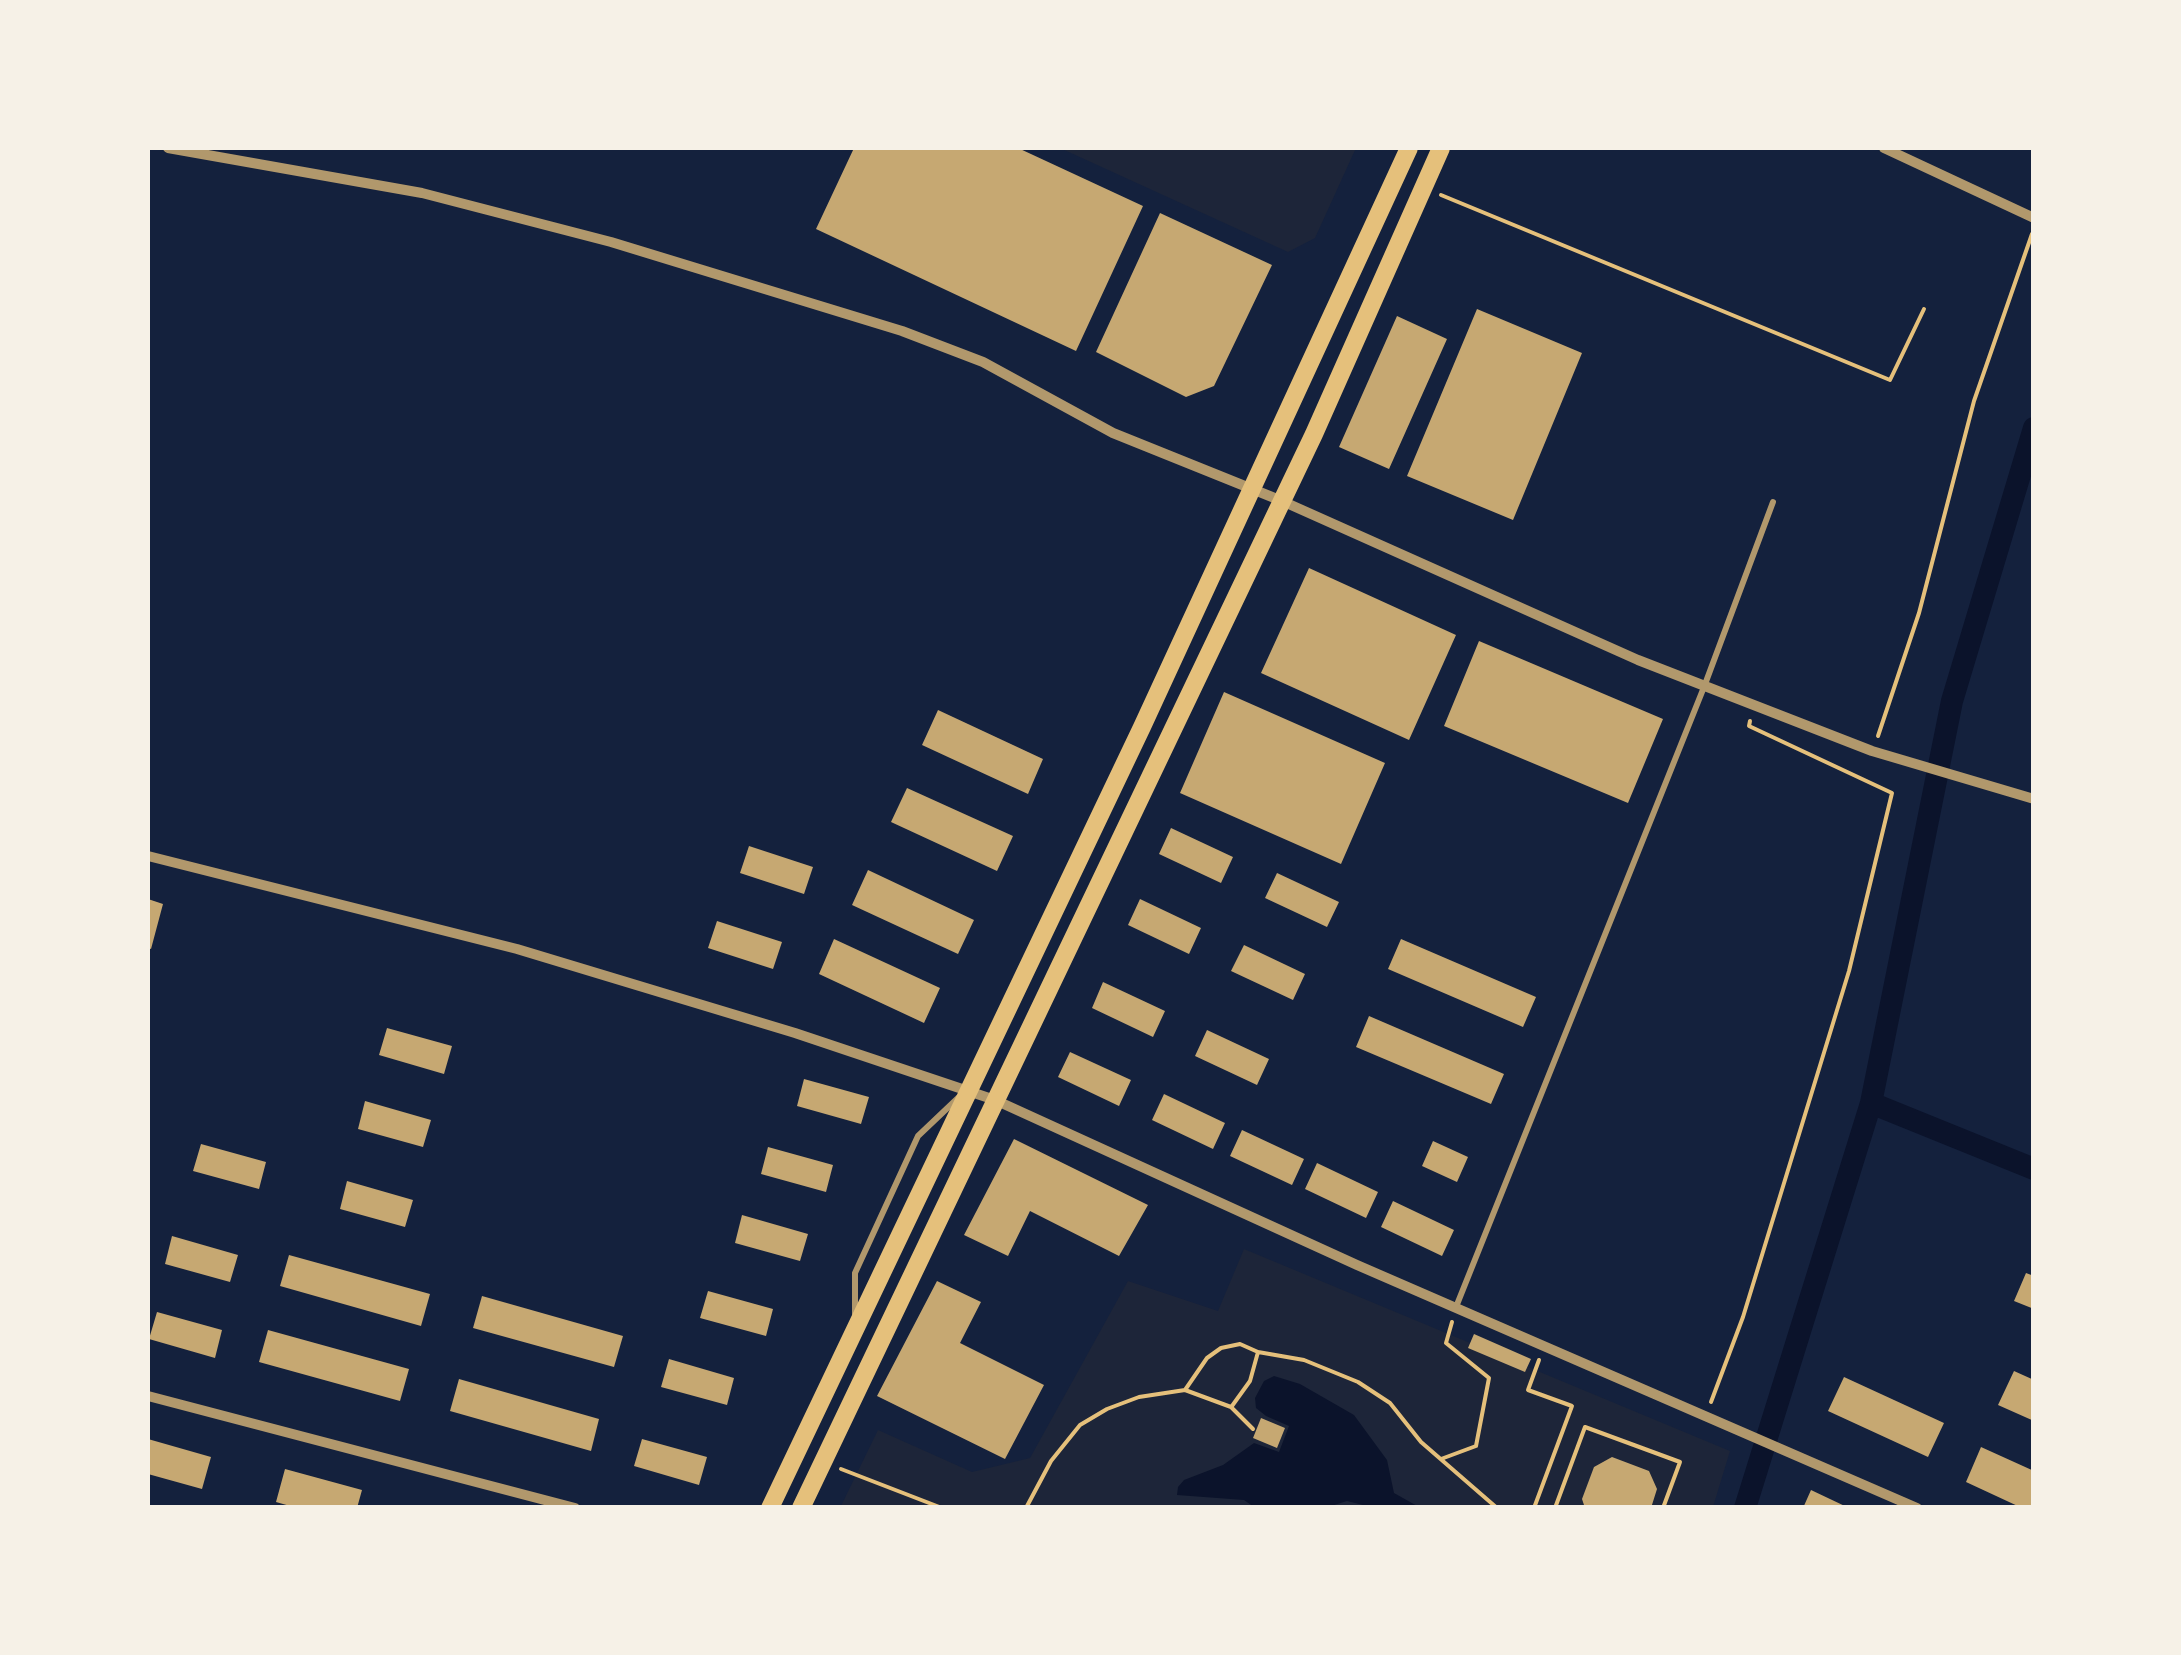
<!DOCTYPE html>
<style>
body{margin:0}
#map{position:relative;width:2181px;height:1655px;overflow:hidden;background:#14213d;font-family:"Crimson Pro",serif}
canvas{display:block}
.frame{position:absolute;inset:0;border:150px solid #f6f1e7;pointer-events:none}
</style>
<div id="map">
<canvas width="2181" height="1655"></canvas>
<div class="frame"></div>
</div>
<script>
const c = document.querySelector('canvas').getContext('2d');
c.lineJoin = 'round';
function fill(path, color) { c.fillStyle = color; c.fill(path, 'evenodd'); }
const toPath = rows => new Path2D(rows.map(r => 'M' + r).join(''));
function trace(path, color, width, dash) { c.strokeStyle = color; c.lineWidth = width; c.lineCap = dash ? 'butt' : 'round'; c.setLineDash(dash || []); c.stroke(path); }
fill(toPath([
 [1060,148,1356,148,1315,238,1288,252],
 [1244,1249,1730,1451,1713,1507,840,1508,878,1430,972,1472,1030,1458,1128,1281,1218,1311]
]), '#1d2539');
fill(toPath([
 [1274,1376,1300,1384,1354,1415,1387,1460,1394,1493,1419,1507,1371,1507,1347,1501,1328,1507,1254,1507,1244,1500,1177,1495,1178,1487,1184,1480,1223,1465,1254,1443,1279,1452,1289,1426,1266,1416,1256,1408,1255,1398,1264,1381]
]), '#0b132b');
trace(toPath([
 [1871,1103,2034,1169],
 [1745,1508,1871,1103,1952,701,2034,428]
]), '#0b132b', 22);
fill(toPath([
 [854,148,1018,148,1143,206,1076,351,816,229],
 [1160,213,1272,265,1214,386,1186,397,1096,352],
 [1477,309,1582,353,1513,520,1407,476],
 [1397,316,1447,339,1389,469,1339,447],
 [1309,568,1456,635,1409,740,1261,673],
 [1479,641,1663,719,1628,803,1444,726],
 [1224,692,1385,763,1341,864,1180,793],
 [938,710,1043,759,1028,794,922,745],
 [907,788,1013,836,997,871,891,822],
 [1171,828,1233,857,1221,883,1159,854],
 [749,846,813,867,804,894,740,873],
 [868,870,974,920,958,954,852,905],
 [1277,873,1339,902,1327,927,1265,898],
 [148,899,163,904,151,949,148,948],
 [1140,899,1201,928,1189,954,1128,925],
 [717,921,782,942,773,969,708,948],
 [834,939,940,988,924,1023,819,974],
 [1401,939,1536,997,1523,1027,1388,969],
 [1244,945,1305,974,1293,1000,1231,971],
 [1103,982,1165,1011,1153,1037,1092,1008],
 [1369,1016,1504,1074,1491,1104,1356,1047],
 [387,1028,452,1046,444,1074,379,1055],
 [1207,1030,1269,1059,1257,1085,1195,1056],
 [1070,1052,1131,1080,1119,1106,1058,1077],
 [804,1079,869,1097,861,1124,797,1106],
 [1164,1094,1225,1123,1213,1149,1152,1120],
 [365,1101,431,1120,423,1147,358,1129],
 [1242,1130,1304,1159,1292,1185,1230,1156],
 [1014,1139,1148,1205,1119,1256,1030,1211,1008,1256,964,1235],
 [1433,1141,1468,1157,1457,1182,1422,1166],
 [201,1144,266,1162,259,1189,193,1171],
 [768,1147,833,1165,826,1192,761,1174],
 [1317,1163,1378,1192,1366,1218,1305,1189],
 [347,1181,413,1200,405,1227,340,1209],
 [1393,1201,1454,1230,1442,1256,1381,1227],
 [742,1215,808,1234,800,1261,735,1243],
 [172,1236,238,1255,230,1282,165,1264],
 [289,1255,430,1294,421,1326,280,1286],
 [2026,1273,2034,1276,2034,1309,2014,1301],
 [937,1281,981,1302,960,1343,1044,1385,1005,1459,877,1396],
 [708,1291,773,1309,766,1336,700,1318],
 [482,1296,623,1336,614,1367,473,1328],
 [157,1312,222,1330,215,1358,149,1339],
 [268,1330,409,1369,400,1401,259,1362],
 [1474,1334,1531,1359,1525,1372,1468,1348],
 [669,1359,734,1378,727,1405,661,1387],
 [2014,1371,2034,1380,2034,1421,1998,1405],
 [1844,1377,1944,1423,1928,1457,1828,1411],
 [459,1379,599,1419,591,1451,450,1411],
 [1261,1418,1285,1428,1277,1448,1253,1438],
 [148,1439,211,1457,202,1489,148,1474],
 [642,1439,707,1457,699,1485,634,1466],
 [1981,1447,2034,1471,2034,1508,2022,1508,1966,1482],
 [1612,1457,1649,1471,1657,1489,1651,1508,1585,1508,1582,1499,1594,1467],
 [285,1469,362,1490,357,1508,297,1508,276,1502],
 [1811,1490,1849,1508,1803,1508]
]), '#c6a872');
trace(toPath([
 [1441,195,1890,380,1924,309],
 [1878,736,1919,613,1974,401,2032,234],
 [1185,1390,1231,1407,1253,1429],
 [1711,1402,1743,1317,1849,971,1892,793,1749,726,1750,721],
 [1232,1406,1250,1381,1258,1352],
 [1441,1459,1476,1446,1489,1378,1446,1343,1452,1322],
 [841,1469,942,1508],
 [1026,1508,1051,1461,1080,1425,1107,1409,1139,1397,1185,1390,1207,1358,1221,1348,1240,1344,1258,1352,1304,1360,1358,1382,1390,1403,1421,1442,1497,1508],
 [1534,1508,1572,1406,1528,1390,1539,1360],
 [1555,1508,1585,1427,1680,1462,1663,1508]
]), '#e5c07b', 4);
trace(toPath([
 [1456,1307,1704,687,1773,502],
 [855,1314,855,1273,918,1136,958,1098]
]), '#b1986c', 6);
trace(toPath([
 [168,148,422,193,611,242,902,331,983,362,1113,433,1282,501,1638,660,1872,751,2034,799],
 [1884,148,2034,218],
 [148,856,517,949,795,1033,995,1100,1357,1265,1917,1508],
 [148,1396,575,1508]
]), '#b1986c', 10);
trace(toPath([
 [770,1508,1142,727,1409,148],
 [801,1508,1314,434,1441,148]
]), '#e5c07b', 18);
</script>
